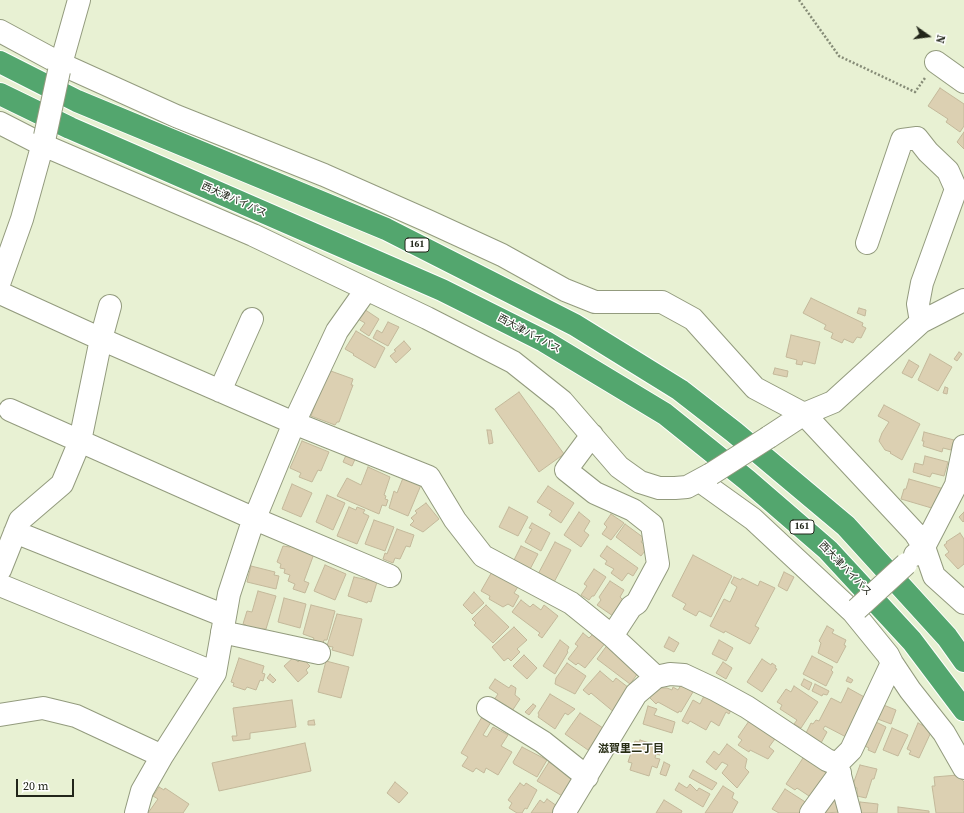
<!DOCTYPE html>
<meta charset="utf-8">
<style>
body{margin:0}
#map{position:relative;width:964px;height:813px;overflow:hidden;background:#e8f1d3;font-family:"Source Serif 4",serif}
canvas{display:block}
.north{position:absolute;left:908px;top:16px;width:40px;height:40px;-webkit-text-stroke:3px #fff;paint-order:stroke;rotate:104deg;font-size:11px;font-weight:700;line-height:16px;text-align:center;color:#22261a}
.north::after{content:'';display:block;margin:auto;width:14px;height:18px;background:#22261a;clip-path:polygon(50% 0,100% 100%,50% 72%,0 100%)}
.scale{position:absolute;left:16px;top:779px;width:58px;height:18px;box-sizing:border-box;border:2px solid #22261a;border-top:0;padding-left:5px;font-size:12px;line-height:14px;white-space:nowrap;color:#22261a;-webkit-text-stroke:3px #fff;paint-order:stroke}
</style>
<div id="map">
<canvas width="964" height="813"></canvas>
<div class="north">N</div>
<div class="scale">20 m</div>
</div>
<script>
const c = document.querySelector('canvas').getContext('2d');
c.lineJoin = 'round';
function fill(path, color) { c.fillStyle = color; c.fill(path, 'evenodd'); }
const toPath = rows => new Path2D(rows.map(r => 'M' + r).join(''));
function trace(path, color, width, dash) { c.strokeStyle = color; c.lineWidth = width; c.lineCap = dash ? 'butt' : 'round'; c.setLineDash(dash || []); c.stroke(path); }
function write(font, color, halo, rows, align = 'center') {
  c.font = font + ' "Source Serif 4","Noto Sans JP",serif'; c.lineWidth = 3; c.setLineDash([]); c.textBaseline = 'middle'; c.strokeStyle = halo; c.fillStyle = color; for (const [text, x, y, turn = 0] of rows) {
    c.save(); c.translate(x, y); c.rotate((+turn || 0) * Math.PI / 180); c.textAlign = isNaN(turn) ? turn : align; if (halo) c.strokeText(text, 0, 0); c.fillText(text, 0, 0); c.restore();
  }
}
const building = toPath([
 [940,88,964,104,964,126,960,132,946,122,948,119,928,106,940,88],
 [964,132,964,149,957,142,964,132],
 [811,298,863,323,862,326,866,328,861,338,857,337,853,343,844,339,842,343,831,338,833,333,824,329,826,325,803,313,811,298],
 [859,308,866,310,865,316,857,313,859,308],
 [364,309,379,319,369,336,360,330,365,323,358,319,364,309],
 [388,322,399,327,388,346,373,338,377,330,382,333,388,322],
 [356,331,385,348,375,368,353,355,354,354,345,349,356,331],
 [791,335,820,342,815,364,803,361,802,365,796,364,797,360,786,357,791,335],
 [404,341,411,349,396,363,390,356,396,351,394,350,404,341],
 [959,352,962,354,957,361,954,359,959,352],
 [930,354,952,367,938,391,918,380,930,354],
 [909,360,919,366,912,378,902,373,909,360],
 [775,368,788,371,787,377,773,374,775,368],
 [328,370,353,379,351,385,353,385,339,422,337,422,335,425,311,416,328,370],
 [945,387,948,388,947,394,943,393,945,387],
 [519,392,564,454,539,472,495,409,519,392],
 [884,405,920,424,902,460,890,453,891,452,885,450,879,441,882,433,889,422,878,416,884,405],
 [487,430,491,430,493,443,489,444,487,430],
 [924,432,954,440,951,450,943,448,942,452,923,446,924,441,922,441,924,432],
 [302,441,329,452,321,471,318,470,312,482,299,477,301,473,290,468,302,441],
 [347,453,356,457,352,466,343,462,347,453],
 [925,456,948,462,944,476,932,473,930,477,913,472,915,463,923,465,925,456],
 [368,467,390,477,384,495,386,496,385,499,388,500,386,506,382,505,379,514,337,496,347,478,361,485,368,467],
 [403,478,421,485,408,516,389,508,394,491,397,493,403,478],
 [909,479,944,489,935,509,901,499,904,489,906,489,909,479],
 [292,484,312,493,301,517,282,509,292,484],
 [548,486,574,503,561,523,549,515,552,511,537,502,548,486],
 [327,495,345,503,333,530,316,522,327,495],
 [426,503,439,519,423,532,410,525,414,521,411,518,417,513,415,511,426,503],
 [349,507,356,510,357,507,365,510,363,513,369,516,357,544,337,536,349,507],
 [509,507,528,517,518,536,499,527,509,507],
 [579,512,590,521,584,531,589,535,581,547,564,535,579,512],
 [964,512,964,521,963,522,959,517,964,512],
 [611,514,624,523,611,540,602,534,607,527,604,524,611,514],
 [374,520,394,527,385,551,365,544,374,520],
 [532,523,550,533,541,551,525,542,532,529,529,528,532,523],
 [625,524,644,538,641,542,648,547,641,556,616,537,625,524],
 [397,529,414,535,410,547,406,546,400,559,395,558,393,563,383,559,385,553,387,554,397,529],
 [960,533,964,539,964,564,958,569,945,555,949,552,944,545,947,543,946,542,960,533],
 [555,542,571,550,552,586,536,578,555,542],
 [292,543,315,551,304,581,309,583,305,593,293,589,295,584,288,581,290,575,284,573,285,569,280,568,281,564,277,562,283,546,290,547,292,543],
 [521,546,538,554,528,573,512,564,521,546],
 [607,546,638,568,633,576,628,573,622,581,611,573,614,569,605,564,607,561,600,556,607,546],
 [693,555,732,576,711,617,699,611,696,616,683,609,686,604,672,596,693,555],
 [325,565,346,574,335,600,314,591,325,565],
 [251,566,275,572,274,575,279,576,276,589,247,582,251,566],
 [594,569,606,577,594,596,592,596,589,600,581,595,587,586,584,584,594,569],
 [493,570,519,585,514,593,519,596,513,607,508,604,503,607,489,599,490,596,481,591,493,570],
 [784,572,794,577,787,591,778,586,784,572],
 [354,577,377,582,371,602,368,601,367,603,348,596,354,577],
 [734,577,741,580,742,578,758,586,760,581,775,588,755,626,759,628,750,644,725,631,724,633,710,626,724,599,730,602,737,587,731,583,734,577],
 [610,581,624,590,620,597,623,600,613,616,597,605,601,600,599,597,610,581],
 [258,591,276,596,266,629,262,629,262,631,246,627,246,625,243,624,247,611,252,612,258,591],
 [474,592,484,603,472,614,463,605,474,592],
 [284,598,306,604,300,628,278,622,284,598],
 [521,600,530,607,533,604,541,610,544,605,558,616,542,638,538,635,540,633,512,612,521,600],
 [311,605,335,611,327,640,324,640,323,643,313,640,314,638,303,634,311,605],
 [486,605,509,627,493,643,474,625,476,623,472,619,486,605],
 [337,614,362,619,353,656,332,650,333,647,327,646,337,614],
 [827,626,834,630,832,633,846,640,844,645,846,646,837,663,818,653,821,643,819,641,827,626],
 [514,627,527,640,517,649,520,652,511,661,508,658,504,661,492,647,514,627],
 [583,633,589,638,594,633,606,642,585,668,578,663,576,665,568,659,578,646,575,644,583,633],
 [669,637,679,643,674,652,664,647,669,637],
 [560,640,569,647,567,651,568,652,555,674,543,666,560,640],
 [719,640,733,648,726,661,712,654,719,640],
 [608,644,641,669,630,684,597,659,608,644],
 [524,655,537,668,527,679,513,666,524,655],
 [812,656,833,667,831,670,833,672,826,686,803,674,812,656],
 [294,657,298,662,302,658,310,666,306,670,308,673,298,682,284,666,294,657],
 [239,658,264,666,262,673,265,674,263,681,260,680,256,690,247,687,245,690,233,686,234,683,231,682,239,658],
 [762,659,771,665,772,663,776,666,775,668,777,669,762,692,747,682,762,659],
 [326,661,349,667,341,698,318,692,326,661],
 [723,662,732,668,726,679,716,673,723,662],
 [567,663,586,676,575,694,555,684,556,678,567,663],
 [600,671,613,682,616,678,633,691,615,713,591,693,589,695,583,690,600,671],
 [270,674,276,680,273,683,267,678,270,674],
 [848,677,853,680,851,683,846,681,848,677],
 [495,679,509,688,511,685,516,688,515,695,520,699,512,711,494,700,498,694,489,688,495,679],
 [804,679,812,683,809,690,801,685,804,679],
 [815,684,829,691,827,695,823,694,822,696,812,691,815,684],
 [681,685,693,692,681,712,679,711,678,713,658,702,656,704,649,697,658,688,667,688,672,690,673,687,678,690,681,685],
 [794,686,818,702,801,728,794,724,797,720,780,709,782,705,777,702,786,689,791,692,794,686],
 [848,688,868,699,848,738,825,726,823,729,827,732,821,743,805,735,811,723,813,724,816,720,819,721,831,698,841,703,848,688],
 [550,694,575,709,568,715,565,713,555,729,538,717,539,715,538,713,550,694],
 [704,696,731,710,729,714,726,712,719,726,711,721,706,730,690,721,688,724,682,721,693,700,700,704,704,696],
 [292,700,296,727,250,733,250,739,233,741,232,736,237,736,233,708,292,700],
 [533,704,536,706,529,715,525,712,533,704],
 [881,704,896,710,891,724,875,718,881,704],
 [648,706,657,709,654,715,675,722,672,733,643,724,648,706],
 [580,713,603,728,588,750,565,734,580,713],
 [482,717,491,722,483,735,487,737,493,727,508,735,501,746,512,752,498,775,486,768,484,773,476,768,473,772,462,766,468,757,461,753,482,717],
 [314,720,315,725,308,725,308,721,314,720],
 [749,721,777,736,769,747,774,751,768,759,750,750,749,752,738,745,742,740,738,737,749,721],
 [874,721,886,727,875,753,868,750,869,748,863,745,874,721],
 [918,723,932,730,919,758,909,754,911,751,907,749,918,723],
 [892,728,908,735,898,756,883,750,892,728],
 [640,740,659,746,657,750,662,751,660,755,656,754,655,758,660,759,657,768,652,766,649,776,630,770,632,763,628,762,635,741,639,742,640,740],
 [305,743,311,771,219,791,212,763,305,743],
 [727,744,747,759,745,768,749,772,737,788,722,773,728,765,722,762,716,770,706,762,714,751,719,755,727,744],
 [522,747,547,760,537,777,514,764,513,762,522,747],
 [805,755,827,770,825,773,827,775,812,798,797,788,795,790,786,784,805,755],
 [549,762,575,779,564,797,537,781,549,762],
 [664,762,670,765,666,776,660,774,664,762],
 [860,765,877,769,874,779,872,779,866,798,857,796,857,788,852,787,860,765],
 [693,770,717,783,712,790,689,777,693,770],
 [958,775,964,782,964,813,936,813,932,786,935,786,934,777,958,775],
 [395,782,408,793,399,803,387,793,395,782],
 [520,783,524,786,526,783,537,790,527,809,525,808,522,813,517,813,509,808,512,803,508,800,520,783],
 [679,783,687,788,690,784,697,791,699,788,710,794,703,807,675,790,679,783],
 [723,786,734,793,732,798,738,802,732,813,705,813,723,786],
 [159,787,164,790,165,788,189,804,183,813,148,813,158,799,153,796,159,787],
 [785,789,810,805,804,813,779,813,772,809,785,789],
 [839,796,840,812,824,813,828,798,839,796],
 [547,799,557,806,554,813,531,813,540,800,544,803,547,799],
 [664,800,682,811,681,813,656,813,664,800],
 [860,802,878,804,877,813,859,813,860,802],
 [898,807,929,811,929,813,898,813,898,807]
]);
fill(building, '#dcd0b2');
trace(building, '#c3b89a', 1);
const minor = toPath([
 [0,31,61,64,176,116,324,175,428,221,502,255,565,290,595,302,662,302,693,319,755,388,804,414,915,533,924,547,934,576,964,603],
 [936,62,964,82],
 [59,71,79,0],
 [0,123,43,145,253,235,427,318,513,362,562,401,619,467,640,482,659,488,675,488,687,487,711,474],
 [867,243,902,140,917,138,928,152,948,171,956,189,922,283,918,304,921,322],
 [0,281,22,219,45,136],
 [0,293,101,339,110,306],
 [220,391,252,319],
 [10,410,255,519,390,576],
 [592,435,566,470,595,493,633,510,652,525,658,564,637,603,631,607,612,636],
 [769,437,804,414,833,402,921,322,964,300],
 [700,481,753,519,853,612,888,655,892,663,910,690,944,733,964,768],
 [15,532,225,616],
 [915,555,924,547,956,485,964,446],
 [0,570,20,520,62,484,80,441,101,339,294,423,429,477,455,520,483,556,571,603,612,636,656,677],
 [0,585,215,673],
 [222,632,319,653],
 [488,708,543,742,587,777],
 [0,715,43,708,76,716,162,756],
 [837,764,851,750,892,663],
 [136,813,142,791,162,756,215,673,229,594,250,530,294,423,337,331,366,290],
 [564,813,636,694,656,677,670,674,684,675,716,690,747,707,827,760,837,764,850,813],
 [811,813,840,773]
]);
const highway = toPath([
 [0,62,77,101,386,229,575,325,680,390,734,432,846,526,947,637,964,661],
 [0,94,70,128,442,290,544,341,665,414,747,480,828,550,912,641,964,710]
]);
trace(minor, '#939b7e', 24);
trace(highway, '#fff', 24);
trace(toPath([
 [799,0,839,56,915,92,925,78]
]), '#868c77', 2.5, [2, 2]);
trace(minor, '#fff', 22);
trace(highway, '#53a66e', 22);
const minorBridge = toPath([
 [45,136,59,71],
 [711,474,769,437],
 [857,609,906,564]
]);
trace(minorBridge, '#939b7e', 24, []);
trace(minorBridge, '#fff', 22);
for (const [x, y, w] of [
 [417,245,24],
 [802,527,24]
]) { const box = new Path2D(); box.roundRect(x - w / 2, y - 7, w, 14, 3); c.fillStyle = '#fff'; c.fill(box); trace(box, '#22261a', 1); }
write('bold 9px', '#22261a', null, [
 ["161",417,245],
 ["161",802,527]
]);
write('10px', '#22261a', '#fff', [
 ["西大津バイパス",234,200,24],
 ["西大津バイパス",529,334,28],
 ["西大津バイパス",845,569,46]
]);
write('bold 11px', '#272d14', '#fff', [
 ["滋賀里二丁目",631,749]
]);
</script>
